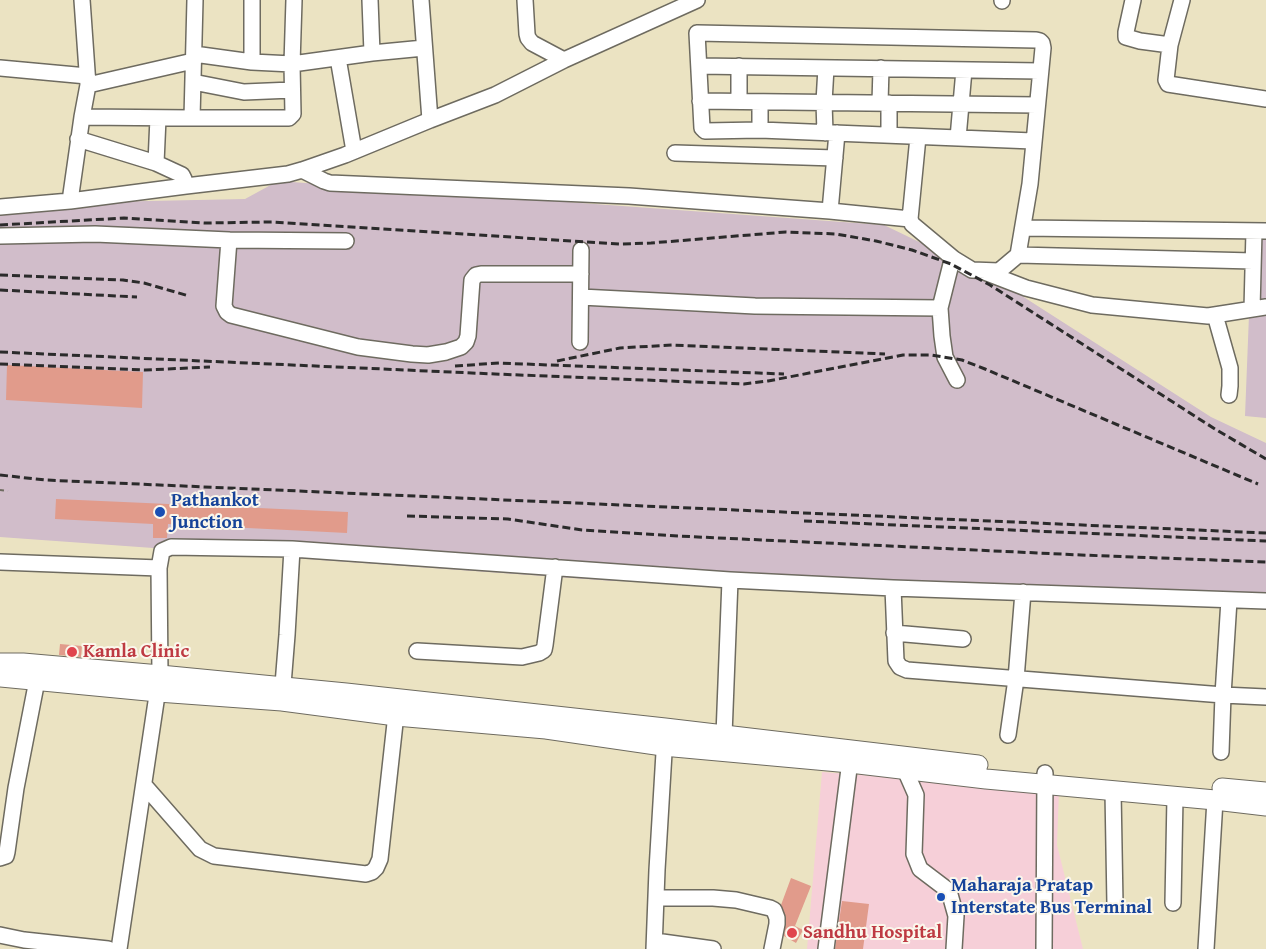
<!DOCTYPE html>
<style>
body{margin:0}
canvas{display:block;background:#ebe3c2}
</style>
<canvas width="1266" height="949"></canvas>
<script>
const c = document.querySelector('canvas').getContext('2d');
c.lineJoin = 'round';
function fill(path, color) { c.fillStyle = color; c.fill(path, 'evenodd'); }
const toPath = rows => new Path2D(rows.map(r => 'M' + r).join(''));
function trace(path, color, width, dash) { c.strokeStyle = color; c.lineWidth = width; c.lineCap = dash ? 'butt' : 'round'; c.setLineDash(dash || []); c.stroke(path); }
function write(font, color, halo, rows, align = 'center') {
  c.font = font + ' "Gentium Book Plus",serif'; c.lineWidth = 4; c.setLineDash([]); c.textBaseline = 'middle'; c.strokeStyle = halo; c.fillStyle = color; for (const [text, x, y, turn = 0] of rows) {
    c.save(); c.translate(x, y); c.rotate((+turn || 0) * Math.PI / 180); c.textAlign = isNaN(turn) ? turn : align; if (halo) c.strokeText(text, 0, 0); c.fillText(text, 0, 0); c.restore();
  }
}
fill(toPath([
 [822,772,1059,790,1057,845,1083,949,807,949]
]), '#f6cfd8');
fill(toPath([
 [278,181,884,225,994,278,1211,417,1266,443,1266,598,1019,588,613,581,0,537,0,214,9,214,100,202,245,199],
 [1252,239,1266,239,1266,418,1245,416]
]), '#d1bdca');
fill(toPath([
 [7,365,143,372,142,408,6,400],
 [56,499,348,512,347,533,168,524,167,538,153,538,153,524,55,519],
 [60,644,82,646,81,657,59,655],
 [791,878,811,886,795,926,803,930,796,943,784,936,786,918,781,905],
 [842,901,869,904,863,949,835,949]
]), '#e19b8b');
const minor = toPath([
 [252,0,252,62],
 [370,0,372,53],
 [421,0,430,120],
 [525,0,527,34,528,38,532,43,564,60],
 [1002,0,1002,1],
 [1133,0,1126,32,1126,37,1140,41,1170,45,1182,0],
 [1170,45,1166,80,1168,84,1266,99],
 [194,54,252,62,292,64,372,53,424,48],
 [338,58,354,151],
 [699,66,1040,71],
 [739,66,739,101],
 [0,68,87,76],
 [193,82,244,92,292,90],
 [88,85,193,61],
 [700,101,1037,105],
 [760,102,760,130],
 [880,103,881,68],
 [82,117,192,118,289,118,293,114,292,64,294,0],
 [192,118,195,0],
 [825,133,824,102,826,68],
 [837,133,830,211,910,219],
 [889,135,889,103],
 [918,137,910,219,912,224,954,259,972,270,999,271,1018,255],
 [958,138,964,70],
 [78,139,156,163,182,175,184,179,186,186],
 [1033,141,760,130,705,131,702,128,697,33,1036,40,1040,41,1042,43,1043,48,1030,184,1018,255,1253,261],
 [675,153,835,158],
 [156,163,158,118],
 [302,170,324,181,330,183,629,196,830,211],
 [70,201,82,117,88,85,82,0],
 [0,207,70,201,186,186,288,174,302,170,345,155,430,120,495,95,564,60,697,0],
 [1023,228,1266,231],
 [0,236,95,234,229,240,346,241],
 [229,240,224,306,227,312,231,315,358,347,412,354,428,355,446,352,461,347,466,342,468,336,472,280,476,275,481,274,581,274],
 [954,259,951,264,940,308,942,336,945,357,957,380],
 [982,271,1026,288,1092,305,1208,316,1266,307],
 [581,297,755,306,940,308],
 [1252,309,1254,231],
 [1215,315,1230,368,1230,386,1229,395],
 [580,342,581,250],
 [0,562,159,568],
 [893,588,896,661,900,667,907,670,1223,695,1266,697],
 [894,633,963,639],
 [417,651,522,657,539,653,544,650,545,645,555,567],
 [282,697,287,635,292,549],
 [724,735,730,580],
 [1008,735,1016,679,1023,592],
 [1221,752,1223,695,1229,600],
 [904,760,905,770,916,795,914,854,920,869,949,891,956,916,954,949],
 [144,785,200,849,214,856,358,873,366,874,372,872,376,868,380,859,397,705],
 [1113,791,1115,905],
 [0,858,6,856,7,852,16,788,39,670],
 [657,898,713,898,736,900,770,908,774,910,777,918,777,924,772,949],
 [1173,903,1175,797],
 [0,935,24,940,108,949],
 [655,941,713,949],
 [119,949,160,675,159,568,162,551,171,547,292,549,730,580,893,588,1266,601],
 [654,949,657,870,665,736],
 [826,949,851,753],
 [1044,949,1045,773],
 [1206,949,1215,800]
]);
const major = toPath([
 [0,663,23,663,160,675,346,693,665,728,978,765],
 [0,677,158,692,282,701,396,716,546,729,663,746,850,763,986,779,1215,800,1266,806],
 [1222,788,1266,792]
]);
trace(minor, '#6e6b60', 18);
trace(major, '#6e6b60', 21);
trace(toPath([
 [0,490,8,491]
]), '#6e6b60', 2, [4, 4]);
trace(minor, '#fff', 15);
trace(major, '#fff', 19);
trace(toPath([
 [0,225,124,218,205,223,272,222,620,244,651,243,786,232,836,234,876,241,912,250,951,264,990,285,1215,429,1266,459],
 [0,275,123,280,144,283,189,296],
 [0,290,137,297],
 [0,352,495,374,744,384,768,381,903,355,931,355,962,360,985,369,1258,484],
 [557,361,620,348,672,345,885,354],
 [0,364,145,370,210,367],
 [455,366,499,363,524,364,784,374],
 [0,475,45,480,1266,533],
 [407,516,508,519,582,530,678,536,1081,555,1266,562],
 [804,521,1266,541]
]), '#2b2b2b', 3, [8, 4]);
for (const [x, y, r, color] of [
 [160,512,6,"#1a4fb4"],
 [72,652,6,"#e0444e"],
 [941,897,5,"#1a4fb4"],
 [792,933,6,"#e0444e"]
]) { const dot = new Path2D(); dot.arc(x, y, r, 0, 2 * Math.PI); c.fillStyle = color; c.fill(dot); trace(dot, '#fbf7ec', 2); }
write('bold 19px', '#164399', '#fbf7ec', [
 ["Pathankot",171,501],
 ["Junction",171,523],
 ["Maharaja Pratap",951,886],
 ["Interstate Bus Terminal",951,908]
], 'left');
write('bold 19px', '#be3a42', '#fbf7ec', [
 ["Kamla Clinic",83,652],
 ["Sandhu Hospital",803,933]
], 'left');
</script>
